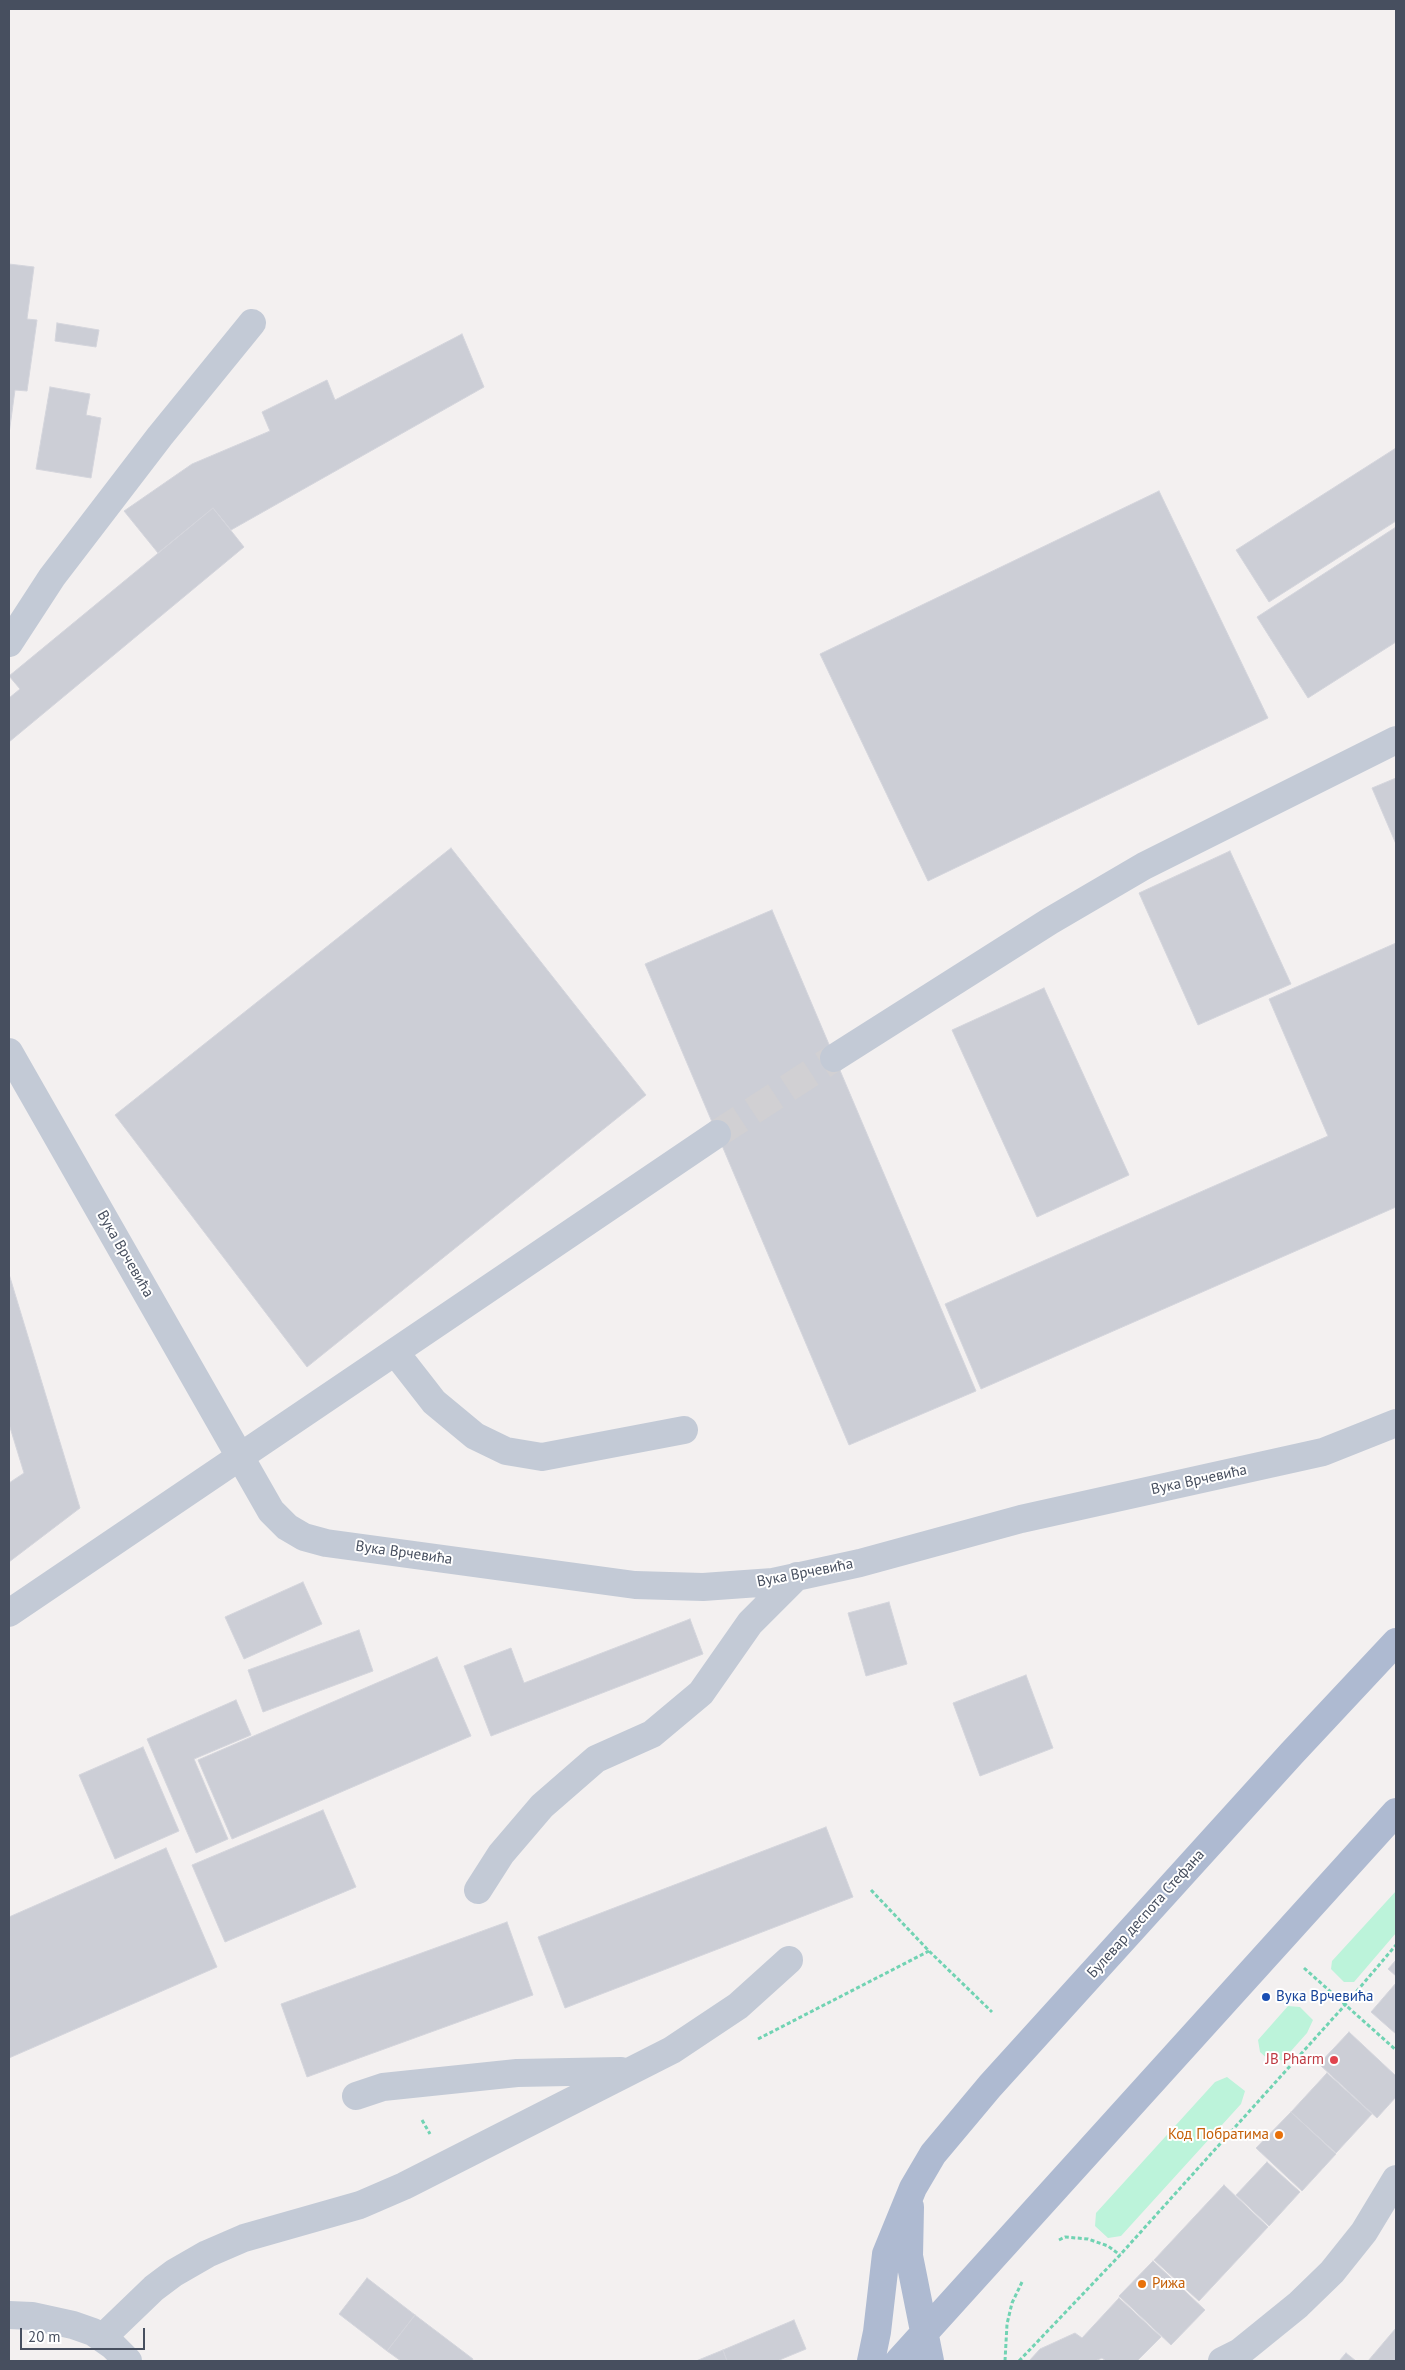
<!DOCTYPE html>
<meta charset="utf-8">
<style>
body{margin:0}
#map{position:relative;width:1405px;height:2370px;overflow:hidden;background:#f3f0f0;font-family:"PT Sans",sans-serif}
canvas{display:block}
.frame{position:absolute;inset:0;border:10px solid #474f5f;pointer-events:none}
.scale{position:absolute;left:20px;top:2328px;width:125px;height:22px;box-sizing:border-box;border:2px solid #474f5f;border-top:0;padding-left:6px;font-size:15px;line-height:18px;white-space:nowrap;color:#474f5f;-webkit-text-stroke:4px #fff;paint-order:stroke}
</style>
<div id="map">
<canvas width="1405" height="2370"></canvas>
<div class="frame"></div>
<div class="scale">20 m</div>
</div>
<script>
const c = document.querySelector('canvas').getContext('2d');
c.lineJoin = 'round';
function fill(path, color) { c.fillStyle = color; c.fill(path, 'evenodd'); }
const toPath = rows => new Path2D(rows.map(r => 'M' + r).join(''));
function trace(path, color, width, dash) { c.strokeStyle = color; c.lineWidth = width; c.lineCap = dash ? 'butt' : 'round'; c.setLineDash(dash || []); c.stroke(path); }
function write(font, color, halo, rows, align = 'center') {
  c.font = font + ' "PT Sans",sans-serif'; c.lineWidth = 4; c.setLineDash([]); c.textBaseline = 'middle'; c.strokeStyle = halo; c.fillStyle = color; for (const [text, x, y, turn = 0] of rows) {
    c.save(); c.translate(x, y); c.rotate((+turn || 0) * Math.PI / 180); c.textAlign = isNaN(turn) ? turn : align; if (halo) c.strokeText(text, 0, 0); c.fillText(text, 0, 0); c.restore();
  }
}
fill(toPath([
 [1396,1891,1396,1933,1354,1982,1344,1982,1331,1969,1332,1961],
 [1288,2006,1300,2007,1313,2020,1307,2033,1283,2060,1270,2061,1260,2052,1258,2040],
 [1227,2077,1245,2091,1241,2104,1121,2236,1108,2238,1095,2226,1096,2213,1215,2082]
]), '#bcf3da');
const building = toPath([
 [9,264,34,267,27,319,37,320,27,391,15,390,9,434,9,264],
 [57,323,99,330,96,347,55,341,57,323],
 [462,334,484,387,231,530,213,508,158,553,124,511,192,464,270,431,262,412,327,380,335,400,462,334],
 [50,387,90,394,86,415,101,418,91,478,36,469,50,387],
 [1396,448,1396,521,1269,602,1236,550,1396,448],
 [1159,491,1268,718,928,881,820,654,1159,491],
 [213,508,244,547,9,742,9,698,20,689,9,676,213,508],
 [1396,527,1396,642,1308,698,1257,617,1396,527],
 [1396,778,1396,844,1372,788,1396,778],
 [451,848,646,1095,307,1367,115,1115,451,848],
 [1230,851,1291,984,1198,1025,1139,893,1230,851],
 [772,910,976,1391,849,1445,645,964,772,910],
 [1396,943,1396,1207,981,1389,945,1304,1328,1136,1269,999,1396,943],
 [1044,988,1129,1175,1037,1217,952,1030,1044,988],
 [9,1274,80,1508,9,1562,9,1483,24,1473,9,1424,9,1274],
 [303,1582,322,1624,244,1659,225,1617,303,1582],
 [889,1602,907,1664,866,1676,848,1613,889,1602],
 [690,1619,703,1654,491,1736,464,1666,511,1648,524,1683,690,1619],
 [359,1630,373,1671,263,1712,248,1670,359,1630],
 [437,1657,471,1736,232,1839,198,1760,437,1657],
 [1026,1675,1053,1748,980,1776,953,1703,1026,1675],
 [236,1700,251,1735,194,1759,228,1839,196,1853,147,1739,236,1700],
 [143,1747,179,1831,115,1859,79,1775,143,1747],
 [323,1810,356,1887,225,1942,192,1865,323,1810],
 [826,1827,853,1897,565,2008,538,1937,826,1827],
 [166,1848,217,1967,9,2058,9,1917,166,1848],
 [507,1922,533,1995,307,2077,281,2004,507,1922],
 [1396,1960,1396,1976,1388,1969,1396,1960],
 [1396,1983,1396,2034,1371,2012,1396,1983],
 [1349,2032,1396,2076,1396,2097,1377,2118,1319,2064,1349,2032],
 [1327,2073,1372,2114,1336,2153,1291,2112,1327,2073],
 [1291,2112,1336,2154,1302,2191,1256,2148,1291,2112],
 [1267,2162,1300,2192,1269,2226,1236,2195,1267,2162],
 [1224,2185,1268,2227,1199,2301,1154,2260,1224,2185],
 [1153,2261,1205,2310,1171,2345,1119,2296,1153,2261],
 [367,2278,415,2315,387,2351,339,2314,367,2278],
 [1119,2298,1161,2337,1137,2361,1106,2361,1102,2358,1095,2361,1029,2361,1040,2349,1075,2333,1082,2338,1119,2298],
 [415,2315,473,2359,472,2361,401,2361,387,2351,415,2315],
 [794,2320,806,2349,777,2361,727,2361,723,2350,794,2320],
 [1396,2328,1396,2361,1368,2361,1396,2328],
 [723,2350,727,2361,696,2361,723,2350],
 [1346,2353,1356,2361,1339,2361,1346,2353]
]);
fill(building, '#ccced6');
trace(building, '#d4d5dc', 1);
trace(toPath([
 [717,1134,834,1058]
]), '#d1d0d3', 28, [28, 14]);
trace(toPath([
 [871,1890,929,1951,992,2012],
 [1304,1968,1396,2050],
 [758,2039,929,1951],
 [422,2120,430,2134],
 [1059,2240,1065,2237,1088,2239,1108,2246,1120,2255],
 [1005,2361,1007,2324,1012,2303,1022,2282],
 [1019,2361,1120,2255,1345,2005,1396,1945]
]), '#71d3b3', 3, [4, 2.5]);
trace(toPath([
 [9,643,52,577,160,436,252,323],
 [9,1052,271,1511,287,1527,304,1537,326,1543,635,1585,703,1587,773,1582,860,1563,1021,1519,1323,1452,1396,1423],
 [834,1058,1050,921,1144,866,1396,740],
 [395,1352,434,1402,475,1436,506,1451,542,1457,684,1430],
 [9,1613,717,1134],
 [478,1890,501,1854,542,1806,596,1759,652,1734,701,1693,750,1623,797,1576],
 [356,2096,383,2087,517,2073,621,2071],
 [9,2315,32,2316,73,2325,93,2332,113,2346,128,2361],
 [102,2338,154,2288,174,2273,207,2254,244,2238,360,2205,404,2186,672,2050,738,2006,789,1960],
 [1222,2361,1240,2352,1298,2305,1332,2272,1364,2232,1396,2179]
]), '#c3cad6', 28);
trace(toPath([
 [910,2207,909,2256,930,2361],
 [871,2361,877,2332,886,2254,913,2188,933,2154,990,2086,1292,1753,1396,1642],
 [899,2361,1396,1812]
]), '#aebad1', 28);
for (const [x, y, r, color] of [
 [1266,1997,5,"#1a4fb4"],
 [1334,2060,5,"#e0444e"],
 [1279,2135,5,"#e8710a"],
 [1142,2284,5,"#e8710a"]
]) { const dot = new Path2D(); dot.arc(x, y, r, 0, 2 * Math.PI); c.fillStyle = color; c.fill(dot); trace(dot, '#fff', 2); }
write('15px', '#474f5f', '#fff', [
 ["Вука Врчевића",125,1254,60],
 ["Вука Врчевића",1199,1480,-12],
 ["Вука Врчевића",404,1553,8],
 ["Вука Врчевића",805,1573,-11],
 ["Булевар деспота Стефана",1146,1914,-48]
]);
write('15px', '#164399', '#fff', [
 ["Вука Врчевића",1276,1997]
], 'left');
write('15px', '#be3a42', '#fff', [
 ["JB Pharm",1324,2060]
], 'right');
write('15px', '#c56008', '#fff', [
 ["Код Побратима",1269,2135],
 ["Рижа",1152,2284,"left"]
], 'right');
</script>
